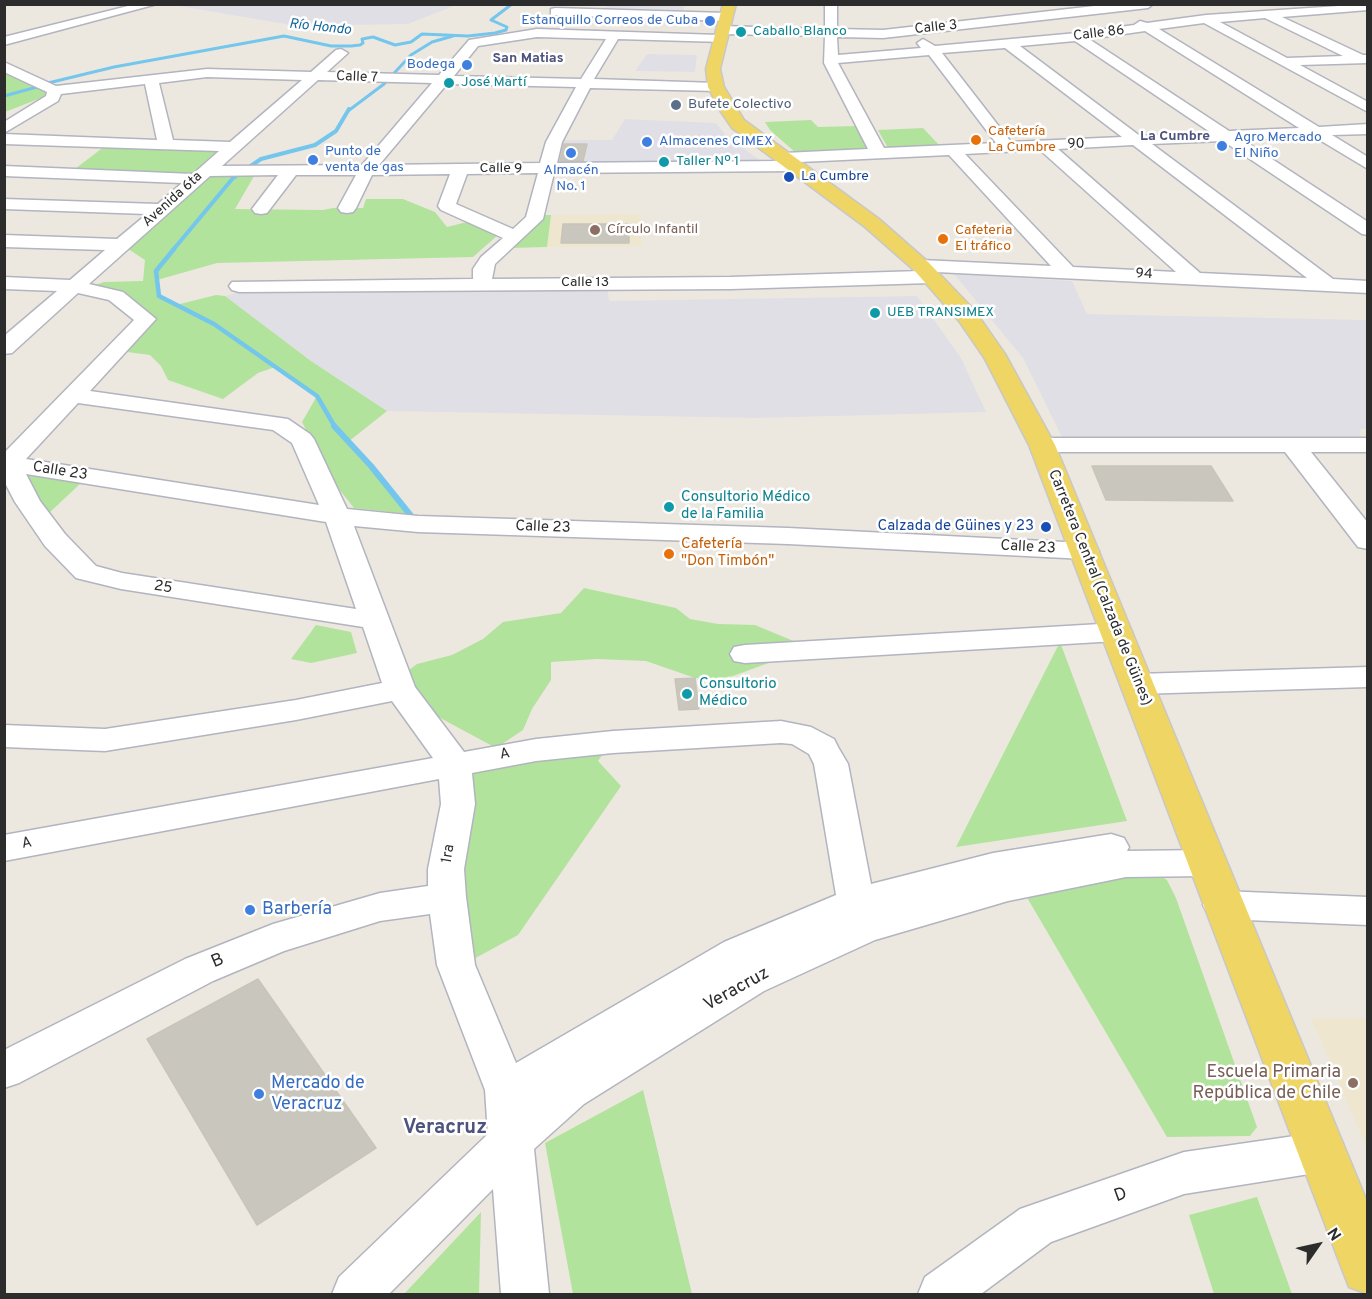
<!DOCTYPE html>
<meta charset="utf-8">
<style>
body{margin:0}
#map{position:relative;width:1372px;height:1299px;overflow:hidden;background:#ede8df;font-family:Overpass,sans-serif}
canvas{display:block}
.frame{position:absolute;inset:0;border:6px solid #2c2c2c;pointer-events:none}
.north{position:absolute;left:1288px;top:1215px;width:60px;height:60px;-webkit-text-stroke:4px #fff;paint-order:stroke;rotate:56deg;font-size:16px;font-weight:700;line-height:24px;text-align:center;color:#2c2c2c}
.north::after{content:'';display:block;margin:auto;width:21px;height:27px;background:#2c2c2c;clip-path:polygon(50% 0,100% 100%,50% 72%,0 100%)}
</style>
<div id="map">
<canvas width="1372" height="1299"></canvas>
<div class="frame"></div>
<div class="north">N</div>
</div>
<script>
const c = document.querySelector('canvas').getContext('2d');
c.lineJoin = 'round';
function fill(path, color) { c.fillStyle = color; c.fill(path, 'evenodd'); }
const toPath = rows => new Path2D(rows.map(r => 'M' + r).join(''));
function trace(path, color, width, dash) { c.strokeStyle = color; c.lineWidth = width; c.lineCap = dash ? 'butt' : 'round'; c.setLineDash(dash || []); c.stroke(path); }
function write(font, color, halo, rows, align = 'center') {
  c.font = font + ' Overpass,sans-serif'; c.lineWidth = 5; c.setLineDash([]); c.textBaseline = 'middle'; c.strokeStyle = halo; c.fillStyle = color; for (const [text, x, y, turn = 0] of rows) {
    c.save(); c.translate(x, y); c.rotate((+turn || 0) * Math.PI / 180); c.textAlign = isNaN(turn) ? turn : align; if (halo) c.strokeText(text, 0, 0); c.fillText(text, 0, 0); c.restore();
  }
}
fill(toPath([
 [173,5,173,4,456,5,408,24,297,26],
 [610,5,610,4,718,5,718,6,685,6,683,10,603,8],
 [647,54,697,55,695,72,635,71],
 [625,119,716,123,726,135,762,162,554,164,561,140,612,140],
 [954,274,1072,281,1087,314,1367,320,1367,429,1361,429,1359,439,1064,441,1023,358],
 [607,284,609,301,917,296,961,358,986,412,757,418,387,411,311,361,225,296,252,289]
]), '#e1dfe6');
fill(toPath([
 [641,214,642,246,547,247,551,215],
 [1311,1018,1367,1018,1367,1149]
]), '#eee6cf');
fill(toPath([
 [4,71,45,91,46,96,5,112],
 [811,120,818,127,857,126,869,149,796,153,770,130,765,122],
 [923,128,940,146,888,148,878,130],
 [105,146,222,150,193,176,71,172],
 [257,171,235,209,323,210,333,208,363,208,366,199,403,199,435,212,447,227,467,222,498,235,473,257,217,263,157,280,159,296,176,305,216,295,225,296,311,361,387,411,348,442,371,466,410,514,354,508,331,479,302,422,317,396,275,367,258,373,223,399,168,380,161,366,150,355,127,352,155,320,92,286,104,282,143,281,145,260,125,247,208,173],
 [543,215,551,215,547,247,510,248],
 [22,475,81,483,48,514],
 [584,588,676,608,690,619,718,624,755,625,796,642,774,661,733,676,712,679,695,678,646,661,597,659,551,662,551,680,532,709,523,730,496,748,431,713,406,681,409,670,417,664,452,655,483,639,503,622,561,613],
 [316,625,351,632,357,653,311,663,291,659],
 [1060,642,1127,821,956,847],
 [603,754,598,761,621,786,518,935,468,962,459,919,472,777,476,769,560,756],
 [1144,873,1158,874,1167,880,1176,898,1257,1127,1250,1136,1167,1137,1025,894],
 [643,1090,692,1294,573,1294,545,1143],
 [1257,1197,1292,1294,1214,1294,1189,1215],
 [481,1212,479,1294,404,1294]
]), '#b1e39d');
trace(toPath([
 [48,83,114,67,284,36,331,46,351,46,360,45,363,43,362,39,373,37,395,45,411,42,422,34,468,36,495,33,506,30,507,27,491,20,512,4],
 [4,96,37,87],
 [348,111,384,84,411,55,432,42,453,36]
]), '#74c6ed', 3);
trace(toPath([
 [173,250,233,178,261,159,315,145,336,131,349,109]
]), '#74c6ed', 4);
trace(toPath([
 [174,249,156,271,159,296,214,324,317,396,335,427]
]), '#74c6ed', 4.5);
trace(toPath([
 [334,426,371,466,416,522]
]), '#74c6ed', 6);
const building = toPath([
 [564,144,587,144,583,161,560,161,564,144],
 [563,224,629,224,629,243,561,243,563,224],
 [1092,466,1211,466,1233,501,1106,500,1092,466],
 [695,678,699,709,679,710,675,679,695,678],
 [258,979,376,1148,257,1225,147,1039,258,979]
]);
fill(building, '#c9c6bd');
trace(building, '#c9c4b8', 1.5);
const minor = toPath([
 [136,4,157,4,4,45,4,37,136,4],
 [825,4,837,4,837,29,883,30,1112,4,1153,4,1148,8,883,38,837,37,838,55,921,48,917,43,923,39,935,46,1077,33,1134,25,1140,21,1147,23,1206,15,1368,4,1368,10,1282,17,1363,55,1368,55,1368,63,1300,65,1368,102,1368,112,1204,23,1159,29,1319,127,1368,124,1368,134,1332,135,1368,157,1368,169,1313,136,1243,140,1368,222,1368,235,1362,234,1223,141,1152,144,1333,279,1368,281,1368,293,936,272,941,277,938,281,931,283,731,289,239,292,232,290,229,286,232,282,473,279,473,269,481,257,503,238,441,210,438,206,450,174,372,175,356,208,353,212,347,213,341,212,338,208,356,175,296,175,267,213,261,214,255,213,252,209,278,175,210,176,89,284,123,292,156,319,90,391,288,419,310,434,314,439,347,509,418,516,788,528,1085,543,1095,545,1099,551,1095,557,1085,559,788,544,418,532,354,526,415,687,464,752,536,739,613,731,781,721,811,727,834,739,838,747,848,764,871,884,993,853,1111,834,1124,838,1129,847,1127,851,1206,850,1219,854,1224,863,1219,872,1206,876,1126,877,1008,901,875,940,764,991,584,1104,534,1149,549,1294,501,1294,493,1189,389,1294,332,1294,339,1277,488,1134,485,1090,437,965,430,914,380,921,284,951,213,981,19,1083,4,1088,4,1050,185,959,273,924,380,893,428,886,428,869,441,804,439,779,4,861,4,835,433,758,392,701,296,720,105,751,4,747,4,725,105,729,296,700,382,683,363,627,121,589,76,578,45,546,15,502,4,481,4,453,134,320,109,300,78,293,12,353,4,354,4,336,57,291,4,289,4,277,70,280,105,250,4,247,4,235,117,239,147,214,4,209,4,199,158,204,182,183,4,176,4,166,193,174,219,151,4,144,4,134,157,140,145,84,61,94,58,101,4,133,4,122,46,96,47,92,4,72,4,62,56,86,207,69,311,72,336,50,341,49,348,53,327,72,439,75,469,40,537,29,719,35,723,36,725,39,723,42,618,39,594,79,716,83,723,87,716,91,590,88,562,142,557,163,778,161,776,158,778,155,784,153,868,149,824,63,825,36,722,34,716,30,722,26,825,29,825,4],
 [1265,18,1343,56,1287,58,1220,22,1265,18],
 [1145,31,1299,128,1229,131,1089,39,1145,31],
 [537,37,606,39,581,79,454,76,478,46,537,37],
 [1075,41,1210,132,1140,136,1020,46,1075,41],
 [1005,48,1122,137,1011,142,942,53,1005,48],
 [929,55,996,143,884,148,838,63,929,55],
 [207,77,302,80,230,142,173,140,159,83,207,77],
 [318,80,432,83,362,165,222,166,318,80],
 [447,84,576,87,546,142,540,163,379,165,447,84],
 [1133,145,1307,278,1200,273,1058,149,1133,145],
 [1040,150,1176,272,1073,267,965,154,1040,150],
 [949,155,1051,266,921,260,914,262,911,266,914,270,920,271,731,277,492,279,495,264,543,219,554,173,796,171,804,166,800,162,949,155],
 [538,173,526,217,513,229,456,204,467,174,538,173],
 [78,403,273,430,292,443,319,505,26,459,78,403],
 [26,474,326,522,356,609,122,573,96,566,65,534,40,501,26,474],
 [781,743,792,744,809,754,814,764,836,895,724,942,516,1063,475,965,466,897,464,869,475,804,472,773,536,761,613,753,781,743],
 [555,8,726,13,732,17,726,21,551,15,551,9,555,8],
 [1042,438,1368,438,1368,452,1311,452,1368,523,1368,549,1358,547,1285,452,1042,452,1033,450,1030,445,1033,440,1042,438],
 [1117,623,1127,626,1132,632,1127,638,1117,641,745,663,734,661,730,654,734,647,745,645,1117,623],
 [1368,667,1368,687,1137,694,1126,691,1122,684,1126,677,1137,674,1368,667],
 [1222,891,1368,897,1368,925,1222,919,1209,915,1203,905,1209,895,1222,891],
 [1322,1132,1338,1138,1344,1152,1338,1166,1322,1172,1184,1194,1051,1242,981,1294,918,1294,925,1277,1020,1209,1184,1152,1322,1132]
]);
const major = toPath([
 [723,4,736,4,720,69,724,87,744,120,879,219,928,262,975,311,1005,354,1055,445,1368,1204,1368,1294,1349,1287,1342,1269,1029,445,985,359,959,321,914,270,865,227,732,128,721,112,708,87,706,69,723,4]
]);
trace(minor, '#b2b4bf', 3);
trace(major, '#c8c8c8', 3);
fill(minor, '#fff');
fill(major, '#efd563');
for (const [x, y, r, color] of [
 [710,21,6,"#3f7fe0"],
 [741,32,6,"#0f9aa8"],
 [467,65,6,"#3f7fe0"],
 [449,83,6,"#0f9aa8"],
 [676,105,6,"#5c6f8a"],
 [976,140,6,"#e8710a"],
 [647,142,6,"#3f7fe0"],
 [1222,146,6,"#3f7fe0"],
 [571,153,6,"#3f7fe0"],
 [313,160,6,"#3f7fe0"],
 [664,162,6,"#0f9aa8"],
 [789,177,6,"#1a4fb4"],
 [595,230,6,"#8d6e63"],
 [943,239,6,"#e8710a"],
 [875,313,6,"#0f9aa8"],
 [669,507,6,"#0f9aa8"],
 [1046,527,6,"#1a4fb4"],
 [669,554,6,"#e8710a"],
 [687,694,6,"#0f9aa8"],
 [250,910,6,"#3f7fe0"],
 [1353,1083,6,"#8d6e63"],
 [259,1094,6,"#3f7fe0"]
]) { const dot = new Path2D(); dot.arc(x, y, r, 0, 2 * Math.PI); c.fillStyle = color; c.fill(dot); trace(dot, '#fff', 2); }
write('14px', '#366cbe', '#fff', [
 ["Estanquillo Correos de Cuba",698,21,"right"],
 ["Bodega",455,65,"right"],
 ["Agro Mercado",1234,138],
 ["El Niño",1234,154],
 ["Almacenes CIMEX",659,142],
 ["Punto de",325,152],
 ["venta de gas",325,168],
 ["Almacén",571,171,"center"],
 ["No. 1",571,187,"center"]
], 'left');
write('italic 14px', '#10649c', '#fff', [
 ["Río Hondo",320,28,6]
]);
write('14px', '#2c2c2c', '#fff', [
 ["Calle 3",936,28,-6],
 ["Calle 86",1099,34,-7],
 ["Calle 7",357,78,2],
 ["90",1076,145,-2],
 ["Calle 9",501,169],
 ["Avenida 6ta",173,200,-42],
 ["94",1144,275,3],
 ["Calle 13",585,283]
]);
write('14px', '#0d838f', '#fff', [
 ["Caballo Blanco",753,32],
 ["José Martí",461,83],
 ["Taller Nº 1",676,162],
 ["UEB TRANSIMEX",887,313]
], 'left');
write('bold 14px', '#4d537d', '#fff', [
 ["San Matias",528,59],
 ["La Cumbre",1175,137]
]);
write('14px', '#4e5e75', '#fff', [
 ["Bufete Colectivo",688,105]
], 'left');
write('14px', '#c56008', '#fff', [
 ["Cafetería",988,132],
 ["La Cumbre",988,148],
 ["Cafeteria",955,231],
 ["El tráfico",955,247]
], 'left');
write('14px', '#164399', '#fff', [
 ["La Cumbre",801,177]
], 'left');
write('14px', '#785e54', '#fff', [
 ["Círculo Infantil",607,230]
], 'left');
write('15px', '#2c2c2c', '#fff', [
 ["Calle 23",60,472,9],
 ["Calle 23",543,528,2],
 ["Calle 23",1028,548,3],
 ["25",163,588,9],
 ["Carretera Central (Calzada de Güines)",1099,588,68],
 ["A",505,755,-10],
 ["A",27,844,-11],
 ["1ra",449,854,-81]
]);
write('15px', '#0d838f', '#fff', [
 ["Consultorio Médico",681,498],
 ["de la Familia",681,515],
 ["Consultorio",699,685],
 ["Médico",699,702]
], 'left');
write('15px', '#164399', '#fff', [
 ["Calzada de Güines y 23",1034,527]
], 'right');
write('15px', '#c56008', '#fff', [
 ["Cafetería",681,545],
 ["\"Don Timbón\"",681,562]
], 'left');
write('18px', '#366cbe', '#fff', [
 ["Barbería",262,910],
 ["Mercado de",271,1084],
 ["Veracruz",271,1105]
], 'left');
write('18px', '#2c2c2c', '#fff', [
 ["B",218,962,-23],
 ["Veracruz",737,990,-29],
 ["D",1121,1196,-20]
]);
write('18px', '#785e54', '#fff', [
 ["Escuela Primaria",1341,1073],
 ["República de Chile",1341,1094]
], 'right');
write('bold 20px', '#4d537d', '#fff', [
 ["Veracruz",445,1129]
]);
</script>
